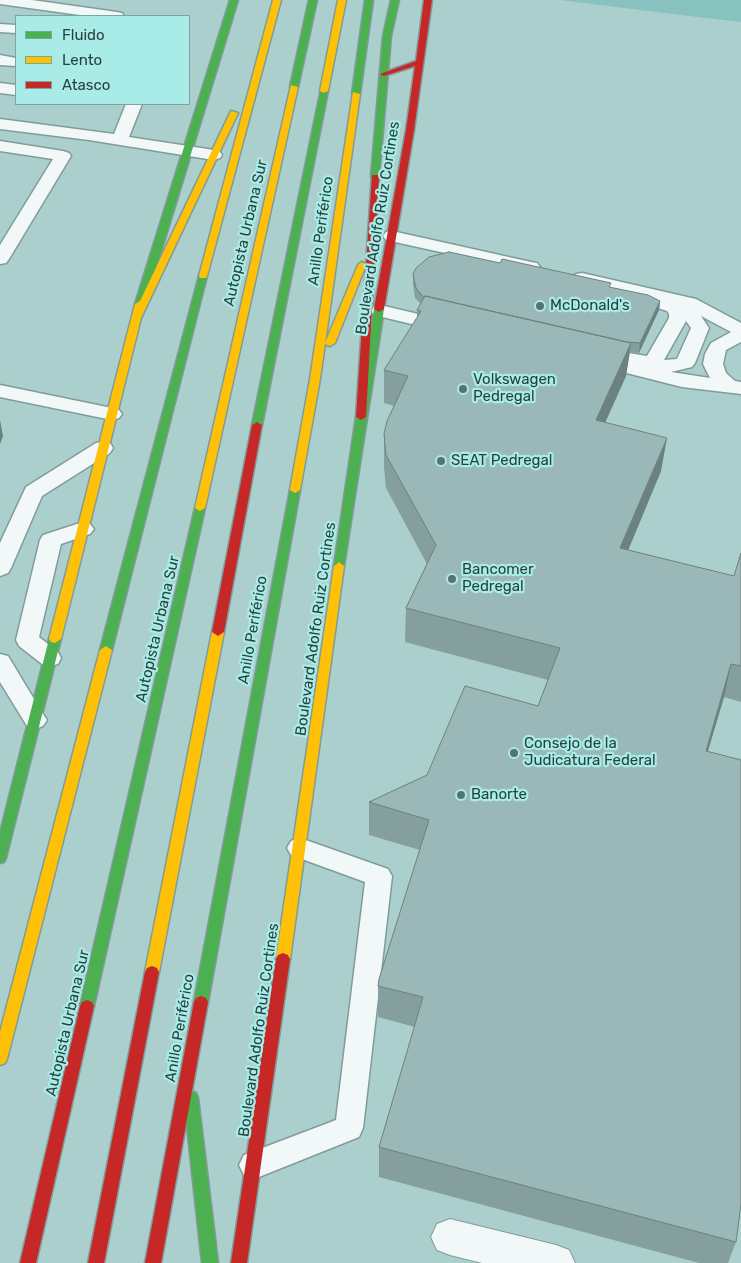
<!DOCTYPE html>
<meta charset="utf-8">
<style>
body{margin:0}
#map{position:relative;width:741px;height:1263px;overflow:hidden;background:#abcfcc;font-family:Rubik,sans-serif}
canvas{display:block}
.legend{position:absolute;left:15px;top:15px;width:175px;height:90px;box-sizing:border-box;background:#a9ebe6;border:1px solid #75a7a3;margin:0;padding:6px 9px;list-style:none;font-size:15px;color:#26413f}
.legend li{display:flex;align-items:center;gap:10px;height:25px}
.legend b{width:25px;border:1px solid #75a7a3}
</style>
<div id="map">
<canvas width="741" height="1263"></canvas>
<ul class="legend">
<li><b style="height:6px;background:#4caf50"></b>Fluido</li>
<li><b style="height:6px;background:#ffc107"></b>Lento</li>
<li><b style="height:6px;background:#c62828"></b>Atasco</li>
</ul>
</div>
<script>
const c = document.querySelector('canvas').getContext('2d');
c.lineJoin = 'round';
function fill(path, color) { c.fillStyle = color; c.fill(path, 'evenodd'); }
const toPath = rows => new Path2D(rows.map(r => 'M' + r).join(''));
function trace(path, color, width, dash) { c.strokeStyle = color; c.lineWidth = width; c.lineCap = dash ? 'butt' : 'round'; c.setLineDash(dash || []); c.stroke(path); }
function write(font, color, halo, rows, align = 'center') {
  c.font = font + ' Rubik,sans-serif'; c.lineWidth = 4.5; c.setLineDash([]); c.textBaseline = 'middle'; c.strokeStyle = halo; c.fillStyle = color; for (const [text, x, y, turn = 0] of rows) {
    c.save(); c.translate(x, y); c.rotate((+turn || 0) * Math.PI / 180); c.textAlign = isNaN(turn) ? turn : align; if (halo) c.strokeText(text, 0, 0); c.fillText(text, 0, 0); c.restore();
  }
}
fill(toPath([
 [560,0,741,0,741,22,697,17]
]), '#88c2be');
const lane = toPath([
 [0,0,32,0,117,12,122,13,124,16,87,16,0,4,0,0],
 [0,24,16,25,16,33,0,32,0,24],
 [0,55,16,58,16,66,0,65,0,55],
 [0,83,16,85,16,95,0,93,0,83],
 [126,104,142,104,129,137,214,150,220,152,222,155,220,158,214,160,89,140,0,129,0,119,114,134,126,104],
 [0,141,63,151,69,153,71,156,9,259,6,263,0,264,0,245,53,159,0,151,0,141],
 [392,231,531,262,537,263,540,267,537,271,531,272,386,240,383,236,386,232,392,231],
 [582,273,696,299,741,323,741,342,726,350,723,364,726,373,735,381,741,382,741,394,682,387,591,364,589,360,591,356,598,354,619,359,621,355,628,353,647,356,669,318,669,314,667,311,649,305,646,301,648,299,576,282,573,278,576,274,582,273],
 [701,316,731,332,711,343,705,354,703,364,710,378,671,372,692,367,695,363,709,328,701,316],
 [686,321,691,328,677,359,664,360,686,321],
 [380,305,452,322,454,326,452,330,445,332,374,315,371,311,374,307,380,305],
 [0,385,112,408,119,410,122,414,119,418,112,420,0,397,0,385],
 [103,442,110,443,113,448,110,453,42,496,11,568,8,573,0,576,0,543,26,487,96,443,103,442],
 [83,522,90,524,94,529,90,534,61,544,39,637,58,652,61,658,58,664,50,666,42,664,19,646,16,640,40,540,43,535,83,522],
 [0,654,8,656,43,714,47,720,43,726,35,729,27,726,0,682,0,654],
 [300,838,388,869,392,876,363,1128,359,1137,254,1179,244,1175,239,1165,244,1155,336,1120,365,882,291,855,287,848,291,841,300,838]
]);
const street = toPath([
 [450,1219,556,1245,569,1250,575,1263,482,1263,450,1255,437,1250,431,1237,437,1224,450,1219]
]);
const fast = toPath([
 [230,0,238,0,145,304,143,306,137,306,135,304,230,0],
 [309,0,317,0,298,87,294,89,290,87,309,0],
 [365,0,373,0,360,94,356,96,352,94,365,0],
 [391,0,399,0,391,36,379,177,375,179,371,177,383,36,391,0],
 [321,89,328,91,262,425,257,428,252,425,321,89],
 [203,273,207,276,112,650,106,654,100,650,199,276,203,273],
 [379,306,384,309,344,566,339,570,334,566,356,417,374,309,379,306],
 [295,487,300,490,208,1002,206,1006,201,1008,196,1006,194,1002,290,490,295,487],
 [200,505,205,508,94,1006,92,1010,87,1012,82,1010,80,1006,195,508,200,505],
 [55,635,61,639,6,858,4,862,0,863,0,833,49,639,55,635],
 [191,1091,196,1093,198,1098,218,1263,202,1263,184,1098,186,1093,191,1091]
]);
const slow = toPath([
 [273,0,281,0,207,276,206,278,200,278,199,276,273,0],
 [338,0,346,0,328,91,324,93,320,91,338,0],
 [291,85,298,87,205,508,200,511,195,508,291,85],
 [353,92,360,94,320,379,300,490,295,493,290,490,310,379,353,92],
 [231,111,238,113,141,318,61,639,55,643,51,642,49,639,135,304,140,301,231,111],
 [362,262,366,265,335,343,330,346,327,345,325,343,358,265,362,262],
 [339,562,344,566,290,959,288,963,283,965,278,963,276,959,334,566,339,562],
 [218,628,224,632,159,972,157,976,152,978,147,976,145,972,212,632,218,628],
 [106,646,112,650,7,1059,5,1063,0,1065,0,1032,100,650,106,646]
]);
const jam = toPath([
 [424,0,432,0,414,130,384,309,379,312,374,309,406,130,415,66,384,76,380,74,416,61,424,0],
 [372,175,378,175,379,177,366,417,361,420,356,417,372,175],
 [257,422,262,425,224,632,218,636,212,632,252,425,257,422],
 [283,953,288,955,290,959,247,1263,231,1263,276,959,278,955,283,953],
 [152,966,157,968,159,972,104,1263,88,1263,145,972,147,968,152,966],
 [201,996,206,998,208,1002,161,1263,145,1263,194,1002,196,998,201,996],
 [87,1000,92,1002,94,1006,36,1263,20,1263,80,1006,82,1002,87,1000]
]);
trace(lane, '#809c9a', 3);
trace(street, '#809c9a', 2);
trace(fast, '#809c9a', 3);
trace(slow, '#809c9a', 3);
trace(jam, '#809c9a', 3);
fill(lane, '#f2f8f7');
fill(street, '#f2f8f7');
fill(fast, '#4caf50');
fill(slow, '#ffc107');
fill(jam, '#c62828');
fill(toPath([
 [413,274,610,287,660,301,659,310,639,353,630,352,626,376,605,423,661,471,628,550,734,576,741,553,741,702,724,697,708,751,736,1242,728,1263,699,1263,379,1177,379,1147,415,1027,378,1017,378,986,420,850,369,835,369,802,427,775,538,706,548,680,405,642,406,608,427,564,386,488,384,467,384,434,394,406,384,403,384,370,417,318,417,310,421,304,415,298,413,284]
]), '#859e9e');
fill(toPath([
 [660,301,659,310,639,353,640,343],
 [629,342,628,350,631,343,626,376,591,454,596,420],
 [0,420,3,436,0,444],
 [667,438,661,471,615,582,620,548],
 [731,664,724,697,698,784,706,751]
]), '#6c8181');
const building = toPath([
 [449,252,500,263,502,259,611,283,609,287,648,295,660,301,640,343,627,342,425,296,424,298,416,288,413,274,416,268,429,257,449,252],
 [425,296,631,343,596,420,667,438,620,548,734,576,741,553,741,666,731,664,706,751,741,760,741,1204,736,1242,379,1147,423,997,378,986,379,979,429,820,369,802,427,775,465,686,538,706,560,648,406,608,436,545,386,455,384,434,387,421,408,376,384,370,421,311,417,310,425,296]
]);
fill(building, '#9bb8b8');
trace(building, '#6c8181', 1);
for (const [x, y, r, color] of [
 [540,306,5,"#557370"],
 [463,389,5,"#557370"],
 [441,461,5,"#557370"],
 [452,579,5,"#557370"],
 [514,753,5,"#557370"],
 [461,795,5,"#557370"]
]) { const dot = new Path2D(); dot.arc(x, y, r, 0, 2 * Math.PI); c.fillStyle = color; c.fill(dot); trace(dot, '#a9ebe6', 2); }
write('15px', '#26413f', '#a9ebe6', [
 ["Boulevard Adolfo Ruiz Cortines",378,228,-81],
 ["Anillo Periférico",321,231,-82],
 ["Autopista Urbana Sur",246,233,-77],
 ["Autopista Urbana Sur",158,629,-77],
 ["Boulevard Adolfo Ruiz Cortines",316,629,-82],
 ["Anillo Periférico",253,630,-80],
 ["Autopista Urbana Sur",68,1023,-77],
 ["Anillo Periférico",180,1028,-80],
 ["Boulevard Adolfo Ruiz Cortines",259,1030,-82]
]);
write('15px', '#26413f', '#a9ebe6', [
 ["McDonald's",550,306],
 ["Volkswagen",473,380],
 ["Pedregal",473,397],
 ["SEAT Pedregal",451,461],
 ["Bancomer",462,570],
 ["Pedregal",462,587],
 ["Consejo de la",524,744],
 ["Judicatura Federal",524,761],
 ["Banorte",471,795]
], 'left');
</script>
